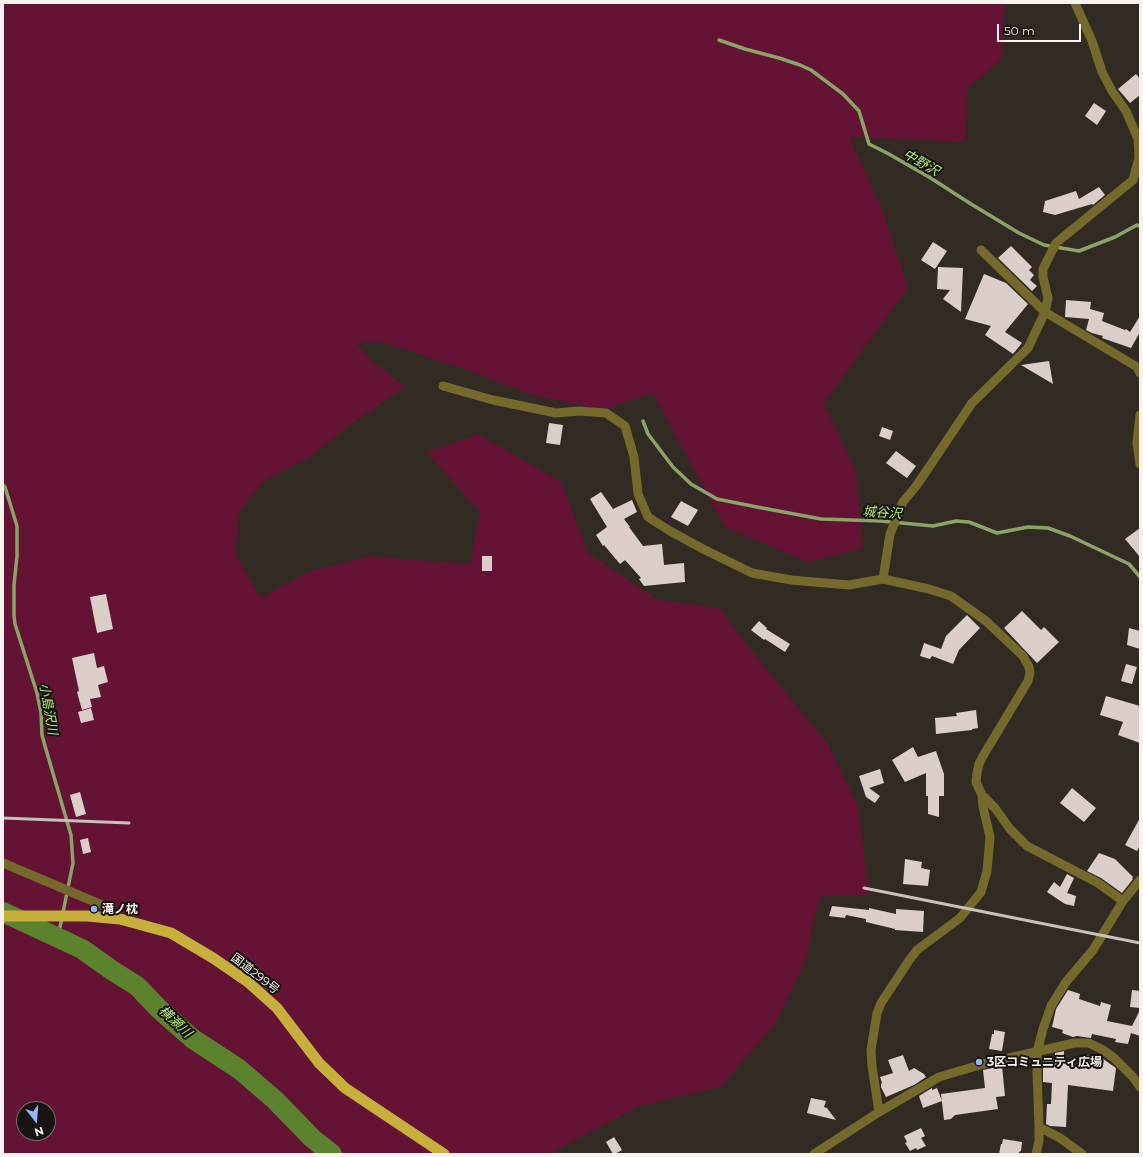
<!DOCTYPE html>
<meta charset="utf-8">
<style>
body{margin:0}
#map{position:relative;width:1143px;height:1157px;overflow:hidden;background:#322b24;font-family:Montserrat,sans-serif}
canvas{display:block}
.frame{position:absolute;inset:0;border:4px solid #f8f3ee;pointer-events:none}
.north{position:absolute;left:16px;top:1101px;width:40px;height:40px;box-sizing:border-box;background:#171411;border:1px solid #716d69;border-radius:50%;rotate:163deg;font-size:11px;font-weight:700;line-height:16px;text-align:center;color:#f8f3ee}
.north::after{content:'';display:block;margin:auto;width:14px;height:18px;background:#95b6fd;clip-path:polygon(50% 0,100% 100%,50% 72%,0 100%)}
.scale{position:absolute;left:997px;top:24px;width:84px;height:18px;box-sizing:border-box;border:2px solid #f8f3ee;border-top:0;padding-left:5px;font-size:12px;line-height:14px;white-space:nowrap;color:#f8f3ee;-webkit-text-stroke:3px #171411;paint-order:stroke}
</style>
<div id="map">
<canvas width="1143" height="1157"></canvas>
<div class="frame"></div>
<div class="north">N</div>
<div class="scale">50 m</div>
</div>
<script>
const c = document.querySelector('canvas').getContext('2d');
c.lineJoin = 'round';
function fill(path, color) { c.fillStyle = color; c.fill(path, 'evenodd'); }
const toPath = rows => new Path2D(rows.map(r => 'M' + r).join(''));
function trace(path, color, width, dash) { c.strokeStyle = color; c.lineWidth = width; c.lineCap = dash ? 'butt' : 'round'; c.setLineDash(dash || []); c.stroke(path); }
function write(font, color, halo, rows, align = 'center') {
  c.font = font + ' Montserrat,"Noto Sans JP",sans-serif'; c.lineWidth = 4; c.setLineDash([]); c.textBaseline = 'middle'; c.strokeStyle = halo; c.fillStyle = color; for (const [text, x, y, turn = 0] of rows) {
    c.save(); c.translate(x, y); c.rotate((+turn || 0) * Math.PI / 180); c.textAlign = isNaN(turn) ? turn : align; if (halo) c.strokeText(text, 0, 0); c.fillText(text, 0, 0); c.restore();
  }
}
fill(toPath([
 [3,3,1005,3,1002,59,968,88,965,142,849,137,880,204,908,288,852,364,824,404,856,471,863,548,808,562,725,527,653,393,602,410,531,394,467,370,382,342,356,343,371,360,405,387,354,422,308,458,263,481,239,512,235,554,261,598,308,572,370,556,427,561,470,564,480,512,427,452,478,434,561,482,588,553,658,600,719,608,766,669,827,743,858,806,869,896,821,896,813,921,807,957,776,1023,720,1087,639,1106,549,1154,3,1154],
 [24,1109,48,1109,48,1133,24,1133]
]), '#641334');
trace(toPath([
 [719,40,745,49,779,58,800,65,811,70,843,94,859,111,869,144,887,153,929,177,971,204,1019,233,1044,245,1079,251,1115,237,1137,225,1140,226],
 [643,421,648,434,673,467,691,484,717,499,757,507,821,519,881,521,933,526,956,521,969,522,997,533,1028,527,1048,528,1070,536,1129,564,1140,577],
 [3,485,5,487,17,526,17,556,14,585,14,616,15,624,37,693,41,713,42,735,45,746,71,835,73,863,58,937]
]), '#8aa467', 3.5);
trace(toPath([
 [3,912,82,949,113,971,137,986,159,1009,193,1039,239,1069,275,1100,312,1138,332,1154]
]), '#5b822d', 20);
fill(toPath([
 [1136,74,1140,79,1140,95,1130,103,1118,89],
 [1094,103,1106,111,1097,125,1085,116],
 [1099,187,1105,195,1093,205,1092,204,1055,215,1043,212,1045,201,1076,191,1079,199],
 [933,242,947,251,935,269,921,260],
 [1011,246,1032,267,1029,270,1034,275,1030,280,1037,286,1032,291,998,258],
 [938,267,963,268,961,312,943,299,950,290,937,289],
 [984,274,1006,283,1028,304,1005,332,1022,343,1013,354,985,335,991,326,965,319],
 [1066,300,1091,302,1090,309,1104,313,1102,321,1125,330,1126,329,1130,332,1140,316,1140,332,1131,348,1102,338,1103,336,1092,333,1086,330,1089,319,1065,317],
 [1049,361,1053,384,1021,365],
 [549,423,563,425,560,445,546,443],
 [882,427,893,431,890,440,879,436],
 [896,451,916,466,907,478,886,463],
 [601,492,613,509,632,500,637,512,624,519,630,527,629,527,643,546,662,544,664,565,684,563,685,582,644,586,639,579,641,578,625,560,620,564,604,545,603,546,596,535,607,527,590,499],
 [681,501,698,510,688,526,671,517],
 [1140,528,1140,557,1125,539],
 [482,556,492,556,492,571,482,571],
 [106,594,113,629,97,633,90,597],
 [1022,611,1041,630,1044,627,1059,642,1037,663,1004,628],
 [967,615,980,628,959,650,953,664,932,656,930,659,920,656,924,643,941,649,946,636],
 [759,621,767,628,766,629,790,644,785,652,765,639,764,640,751,630],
 [1129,628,1140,631,1140,649,1127,645],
 [94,653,97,668,104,666,108,682,98,685,101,697,90,699,92,707,82,710,77,692,79,691,72,658],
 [1126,664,1137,667,1132,684,1121,681],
 [1106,696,1140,706,1140,743,1118,735,1123,722,1100,715],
 [91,708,94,720,81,723,78,712],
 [976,710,978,728,972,729,972,730,936,734,935,718,957,716,956,713],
 [913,747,918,757,936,751,944,774,944,796,939,796,939,817,928,814,928,796,926,796,926,773,905,782,892,760],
 [880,769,884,783,869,788,880,796,875,803,866,797,859,776],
 [1072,788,1096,808,1084,822,1060,803],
 [80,792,86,814,76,817,70,795],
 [1140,818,1140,845,1137,851,1125,845],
 [88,838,91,852,83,854,80,840],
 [1099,853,1115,859,1133,877,1132,879,1133,879,1122,893,1101,878,1087,871],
 [905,859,922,862,921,868,930,870,928,886,903,884],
 [1067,874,1074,878,1067,893,1076,896,1074,906,1065,904,1047,892,1054,882,1060,887],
 [832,906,869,910,869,908,896,914,896,909,924,911,923,932,895,930,895,929,866,922,866,919,846,915,845,918,829,916],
 [1068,990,1080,994,1079,999,1100,1006,1101,1002,1111,1005,1107,1021,1132,1026,1140,1010,1140,1036,1131,1033,1128,1044,1115,1042,1116,1039,1092,1034,1091,1038,1077,1036,1073,1037,1062,1033,1063,1030,1052,1027,1056,1009],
 [1132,990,1140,991,1140,1008,1130,1007],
 [994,1030,1005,1032,1002,1051,989,1049,992,1034,994,1034],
 [1064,1051,1064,1059,1070,1067,1083,1067,1083,1065,1086,1065,1087,1055,1099,1056,1116,1068,1113,1091,1068,1085,1066,1127,1050,1126,1046,1124,1047,1104,1051,1104,1052,1083,1043,1082,1043,1061,1055,1059,1055,1053],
 [903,1055,909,1071,914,1068,924,1074,926,1077,914,1085,886,1097,881,1087,881,1084,882,1083,880,1077,893,1073,888,1060],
 [1002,1066,1005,1096,996,1097,998,1109,955,1115,951,1119,944,1120,941,1094,985,1088,983,1070],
 [932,1088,932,1090,937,1088,942,1101,923,1108,919,1096],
 [811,1098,826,1101,824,1107,827,1108,836,1120,807,1113],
 [921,1128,925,1136,921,1138,926,1146,917,1150,916,1148,910,1151,905,1143,907,1142,904,1136],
 [614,1137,622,1150,615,1154,613,1154,606,1142],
 [1003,1139,1022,1142,1021,1151,1019,1152,1019,1154,999,1154,1001,1144,1002,1144]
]), '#dbcdca');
trace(toPath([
 [981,250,1045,312,1137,367,1140,373],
 [443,386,493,400,556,413,579,411,606,413,625,426,634,457,638,494,648,517,670,531,703,549,752,573,791,580,849,585,883,579,929,589,951,596,986,621,1023,656,1029,667,1030,673,1028,681,983,756,979,764,977,773,976,782,982,795,983,807,990,837,987,871,981,892,960,918,917,950,910,959,881,1003,877,1013,871,1050,872,1066,879,1112],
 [1140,415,1137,443,1140,464],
 [883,579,890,534,903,502,917,485,972,403,1028,348,1045,312,1048,298,1043,277,1043,269,1056,243,1133,180,1139,158,1138,139,1126,111,1112,91,1102,72,1092,41,1075,3],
 [982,795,995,808,1010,829,1027,846,1098,883,1123,901],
 [3,863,102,905,120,919],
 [1039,1127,1060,1138,1082,1154],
 [814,1154,879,1112,939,1077,983,1064,1074,1043,1089,1043,1103,1050,1114,1058,1133,1077,1140,1087],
 [1036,1154,1039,1141,1039,1127,1037,1073,1037,1052,1043,1029,1051,1006,1066,982,1093,950,1123,901,1140,880]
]), '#75692c', 9);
trace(toPath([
 [3,916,87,916,120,919,171,933,213,958,248,982,277,1008,319,1063,345,1088,444,1154]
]), '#c6b03b', 11);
trace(toPath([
 [3,818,129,823],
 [864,888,1140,943]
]), '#c6c1bb', 3);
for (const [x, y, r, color] of [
 [94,909,4,"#95b6fd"],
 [979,1062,4,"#95b6fd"]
]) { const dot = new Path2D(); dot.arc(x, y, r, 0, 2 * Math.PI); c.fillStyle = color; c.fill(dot); trace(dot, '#171411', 1.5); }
write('bold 12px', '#f8f3ee', '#171411', [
 ["滝ノ枕",102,909],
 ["3区コミュニティ広場",987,1062]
], 'left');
write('12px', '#f8f3ee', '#171411', [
 ["国道299号",255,974,38]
]);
write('italic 13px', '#b4ea7a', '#171411', [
 ["中野沢",921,163,30],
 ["城谷沢",882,513,4],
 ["小島沢川",48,709,80],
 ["横瀬川",175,1022,43]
]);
</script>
